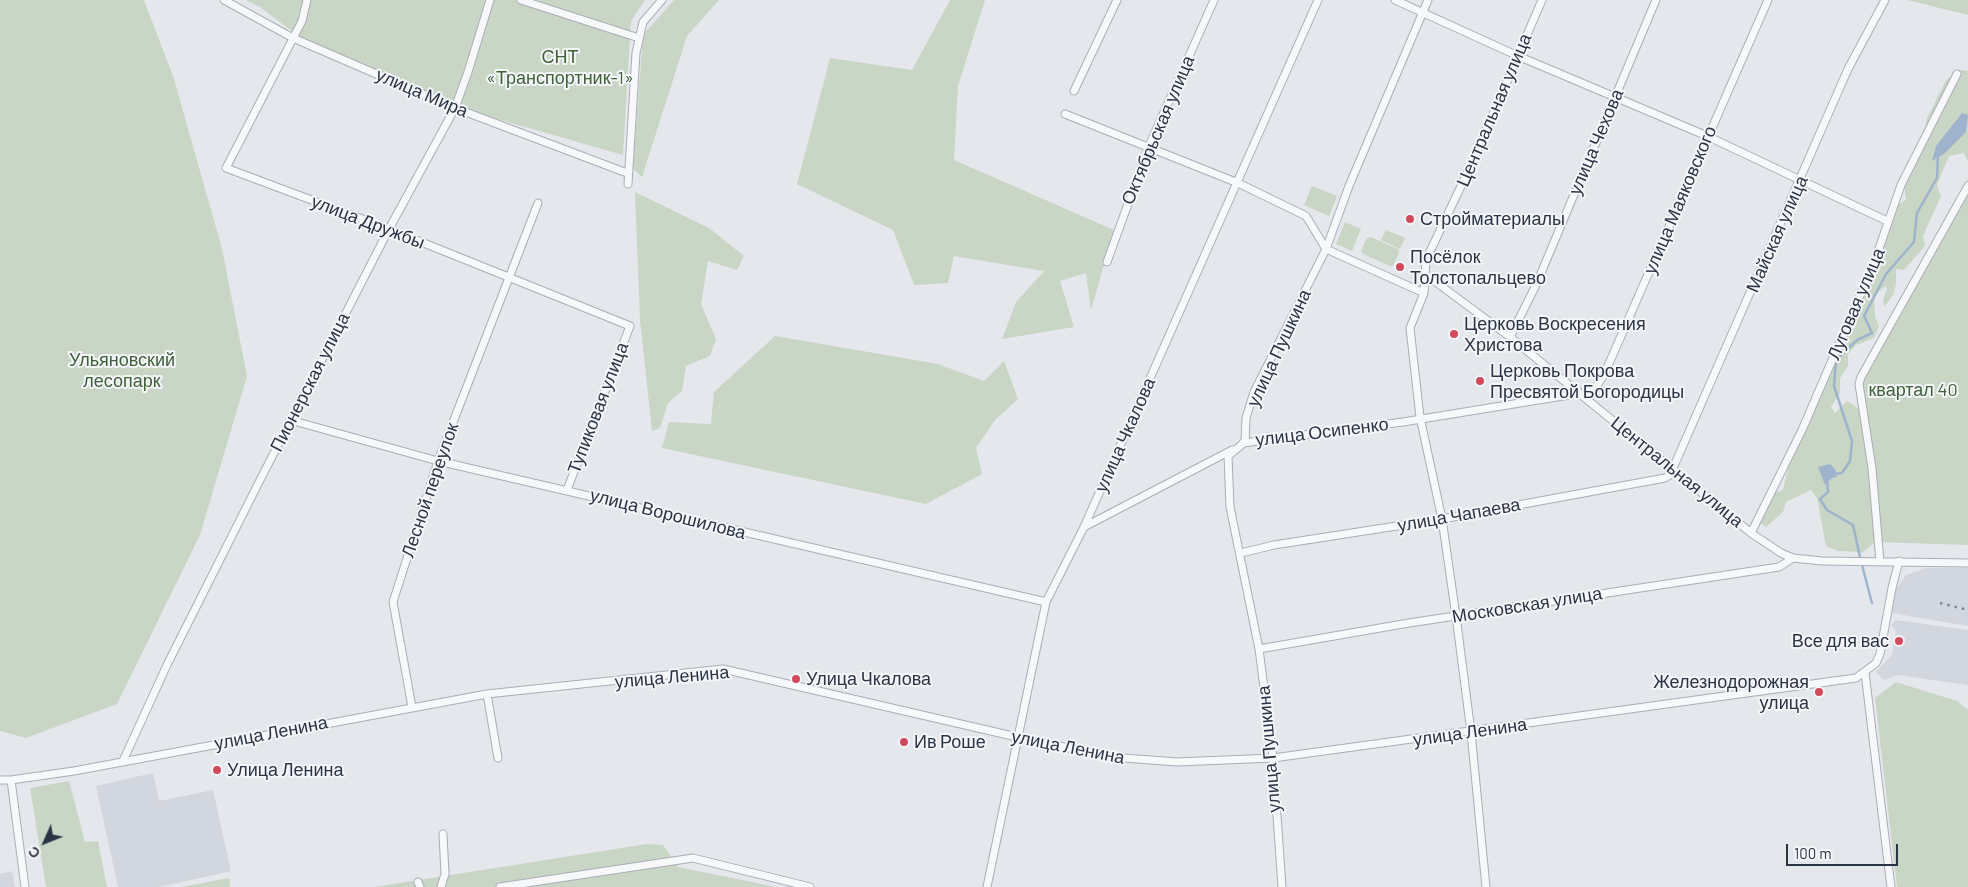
<!DOCTYPE html>
<meta charset="utf-8">
<style>
body{margin:0}
#map{position:relative;width:1968px;height:887px;overflow:hidden;background:#e4e7ec;font-family:Barlow,sans-serif}
canvas{display:block}
.north{position:absolute;left:20px;top:817px;width:50px;height:50px;-webkit-text-stroke:4px #f4f6f9;paint-order:stroke;rotate:226deg;font-size:14px;font-weight:700;line-height:20px;text-align:center;color:#2b3445}
.north::after{content:'';display:block;margin:auto;width:18px;height:22px;background:#2b3445;clip-path:polygon(50% 0,100% 100%,50% 72%,0 100%)}
.scale{position:absolute;left:1786px;top:844px;width:112px;height:22px;box-sizing:border-box;border:2px solid #2b3445;border-top:0;padding-left:6px;font-size:15px;line-height:18px;white-space:nowrap;color:#2b3445;-webkit-text-stroke:4px #f4f6f9;paint-order:stroke}
</style>
<div id="map">
<canvas width="1968" height="887"></canvas>
<div class="north">С</div>
<div class="scale">100 m</div>
</div>
<script>
const c = document.querySelector('canvas').getContext('2d');
c.lineJoin = 'round';
function fill(path, color) { c.fillStyle = color; c.fill(path, 'evenodd'); }
const toPath = rows => new Path2D(rows.map(r => 'M' + r).join(''));
function trace(path, color, width, dash) { c.strokeStyle = color; c.lineWidth = width; c.lineCap = dash ? 'butt' : 'round'; c.setLineDash(dash || []); c.stroke(path); }
function write(font, color, halo, rows, align = 'center') {
  c.font = font + ' Barlow,sans-serif'; c.lineWidth = 4; c.setLineDash([]); c.textBaseline = 'middle'; c.strokeStyle = halo; c.fillStyle = color; for (const [text, x, y, turn = 0] of rows) {
    c.save(); c.translate(x, y); c.rotate((+turn || 0) * Math.PI / 180); c.textAlign = isNaN(turn) ? turn : align; if (halo) c.strokeText(text, 0, 0); c.fillText(text, 0, 0); c.restore();
  }
}
fill(toPath([
 [1926,568,1968,568,1968,626,1892,613,1895,591,1906,575],
 [1896,620,1968,630,1968,685,1898,675,1884,680,1876,672,1892,655,1896,631,1891,625],
 [153,773,159,801,213,790,231,871,159,887,118,887,96,786],
 [12,871,15,887,0,887,0,874]
]), '#d2d6de');
fill(toPath([
 [0,0,144,0,174,79,222,249,247,376,200,535,117,704,26,738,0,731],
 [246,0,645,0,631,21,623,155,459,108,297,35,260,7],
 [674,0,719,0,687,36,642,177,633,169,643,35],
 [950,0,985,0,958,86,954,160,1114,230,1091,310,1086,273,1060,281,1074,327,1002,339,1016,302,1044,271,954,256,948,283,914,285,893,230,797,184,830,58,912,70],
 [1907,0,1968,0,1968,15],
 [1960,70,1968,71,1968,162,1964,153,1949,156,1937,185,1941,196,1923,236,1925,246,1904,270,1896,269,1896,284,1893,295,1884,307,1883,299,1887,289,1885,286,1874,296,1875,317,1879,326,1874,338,1856,345,1848,354,1848,366,1840,378,1840,393,1831,407,1835,413,1847,401,1859,409,1856,377,1968,179,1968,545,1875,542,1863,552,1838,551,1826,546,1817,498,1811,490,1786,502,1783,512,1766,527,1754,519,1767,496,1783,490,1788,469,1786,456,1810,403,1826,380,1832,350,1853,317,1871,261,1893,207,1906,200,1904,185,1920,156,1927,118,1946,80],
 [1312,186,1337,196,1329,216,1304,205],
 [635,192,709,228,744,256,737,270,708,261,701,304,716,339,710,356,686,366,682,391,668,403,660,428,652,431,640,320],
 [1345,222,1361,229,1352,251,1336,244],
 [1386,230,1405,238,1400,249,1381,240],
 [1371,237,1398,249,1399,253,1393,266,1390,266,1363,254,1361,251,1367,238],
 [775,336,938,364,984,381,1004,361,1018,399,995,420,976,448,982,474,926,504,662,448,669,422,711,424,714,392],
 [1896,682,1957,701,1968,710,1968,887,1897,887,1875,698],
 [69,781,85,842,98,841,107,887,46,887,30,788],
 [647,844,663,845,678,867,776,887,375,887],
 [229,878,230,887,182,887]
]), '#c9d6c5');
fill(toPath([
 [1962,113,1968,115,1966,132,1944,154,1932,161,1936,146],
 [1830,464,1835,469,1837,477,1832,478,1825,485,1818,467]
]), '#9fb4cc');
trace(toPath([
 [1834,474,1842,473,1850,461,1852,441,1834,386,1836,360,1857,340,1872,333,1864,316,1886,274,1914,242,1917,213,1937,178,1938,154],
 [1827,478,1828,492,1820,499,1827,510,1853,525,1860,557],
 [1862,565,1872,603]
]), '#9fb4cc', 2.5);
const minor = toPath([
 [224,0,293,38,455,108,627,173],
 [307,0,302,21,226,168,389,229,630,326,567,490],
 [521,0,639,38],
 [1395,0,1518,56,1707,136,1887,221],
 [1074,91,1117,0],
 [1065,114,1238,183,1306,216,1326,249,1424,293],
 [628,184,636,53,643,22,662,0],
 [1107,262,1149,146,1214,0],
 [1425,274,1510,337,1751,533,1781,553,1793,558,1822,561,1968,563],
 [1510,337,1536,285,1656,0],
 [1588,398,1604,375,1768,0],
 [290,420,438,461,1046,602],
 [1243,443,1403,422,1569,395,1578,391],
 [1084,527,1232,450],
 [1751,533,1802,430,1874,263,1901,185,1957,74],
 [1241,553,1274,545,1442,519,1665,478,1670,475,1848,69,1885,0],
 [1880,562,1872,468,1859,384,1861,377,1968,186],
 [1259,649,1409,623,1779,567,1793,558],
 [1865,673,1891,887],
 [487,694,498,758],
 [412,707,393,602,438,461,538,203],
 [123,761,167,665,257,486,389,229,455,108,468,72,490,0],
 [0,780,11,780,74,771,487,694,723,669,1017,737,1111,757,1177,762,1273,758,1856,678,1876,663,1880,654,1892,588,1899,561],
 [11,780,25,887],
 [418,882,420,887],
 [441,887,445,874,443,834],
 [500,887,693,858,810,887],
 [987,887,1046,602,1084,527,1318,0],
 [1282,887,1273,758,1259,649,1230,507,1228,456,1245,442,1246,418,1254,392,1326,249,1349,186,1428,0],
 [1486,887,1471,732,1456,616,1442,519,1420,417,1410,328,1424,293,1426,260,1472,163,1542,0]
]);
trace(minor, '#a9aeb7', 9);
trace(minor, '#f7f8fa', 7);
trace(toPath([
 [1940,603,1968,610]
]), '#7d8696', 2.5, [2.5, 5]);
for (const [x, y, r, color] of [
 [1410,219,5,"#d1495b"],
 [1400,267,5,"#d1495b"],
 [1454,334,5,"#d1495b"],
 [1480,381,5,"#d1495b"],
 [1899,641,5,"#d1495b"],
 [796,679,5,"#d1495b"],
 [1819,692,5,"#d1495b"],
 [904,742,5,"#d1495b"],
 [217,770,5,"#d1495b"]
]) { const dot = new Path2D(); dot.arc(x, y, r, 0, 2 * Math.PI); c.fillStyle = color; c.fill(dot); trace(dot, '#f4f6f9', 2); }
write('18px', '#3f6138', '#f4f6f9', [
 ["СНТ",560,57],
 ["«Транспортник-1»",560,78],
 ["Ульяновский",122,360],
 ["лесопарк",122,381],
 ["квартал 40",1913,390]
]);
write('18px', '#2b3445', '#f4f6f9', [
 ["улица Мира",422,93,23],
 ["Центральная улица",1494,110,-67],
 ["Октябрьская улица",1158,130,-67],
 ["улица Чехова",1596,142,-67],
 ["улица Маяковского",1680,200,-67],
 ["улица Дружбы",368,222,21],
 ["Майская улица",1777,234,-66],
 ["Луговая улица",1856,304,-67],
 ["улица Пушкина",1279,348,-65],
 ["Пионерская улица",310,382,-63],
 ["Тупиковая улица",598,408,-69],
 ["улица Осипенко",1322,432,-7],
 ["улица Чкалова",1125,435,-66],
 ["Центральная улица",1677,472,39],
 ["Лесной переулок",430,490,-71],
 ["улица Ворошилова",668,514,14],
 ["улица Чапаева",1459,515,-10],
 ["Московская улица",1527,605,-9],
 ["улица Ленина",672,677,-5],
 ["улица Ленина",1470,732,-8],
 ["улица Ленина",271,733,-11],
 ["улица Ленина",1068,747,11],
 ["улица Пушкина",1269,749,-95]
]);
write('18px', '#2b3445', '#f4f6f9', [
 ["Стройматериалы",1420,219],
 ["Посёлок",1410,257],
 ["Толстопальцево",1410,278],
 ["Церковь Воскресения",1464,324],
 ["Христова",1464,345],
 ["Церковь Покрова",1490,371],
 ["Пресвятой Богородицы",1490,392],
 ["Все для вас",1889,641,"right"],
 ["Улица Чкалова",806,679],
 ["Железнодорожная",1809,682,"right"],
 ["улица",1809,703,"right"],
 ["Ив Роше",914,742],
 ["Улица Ленина",227,770]
], 'left');
</script>
